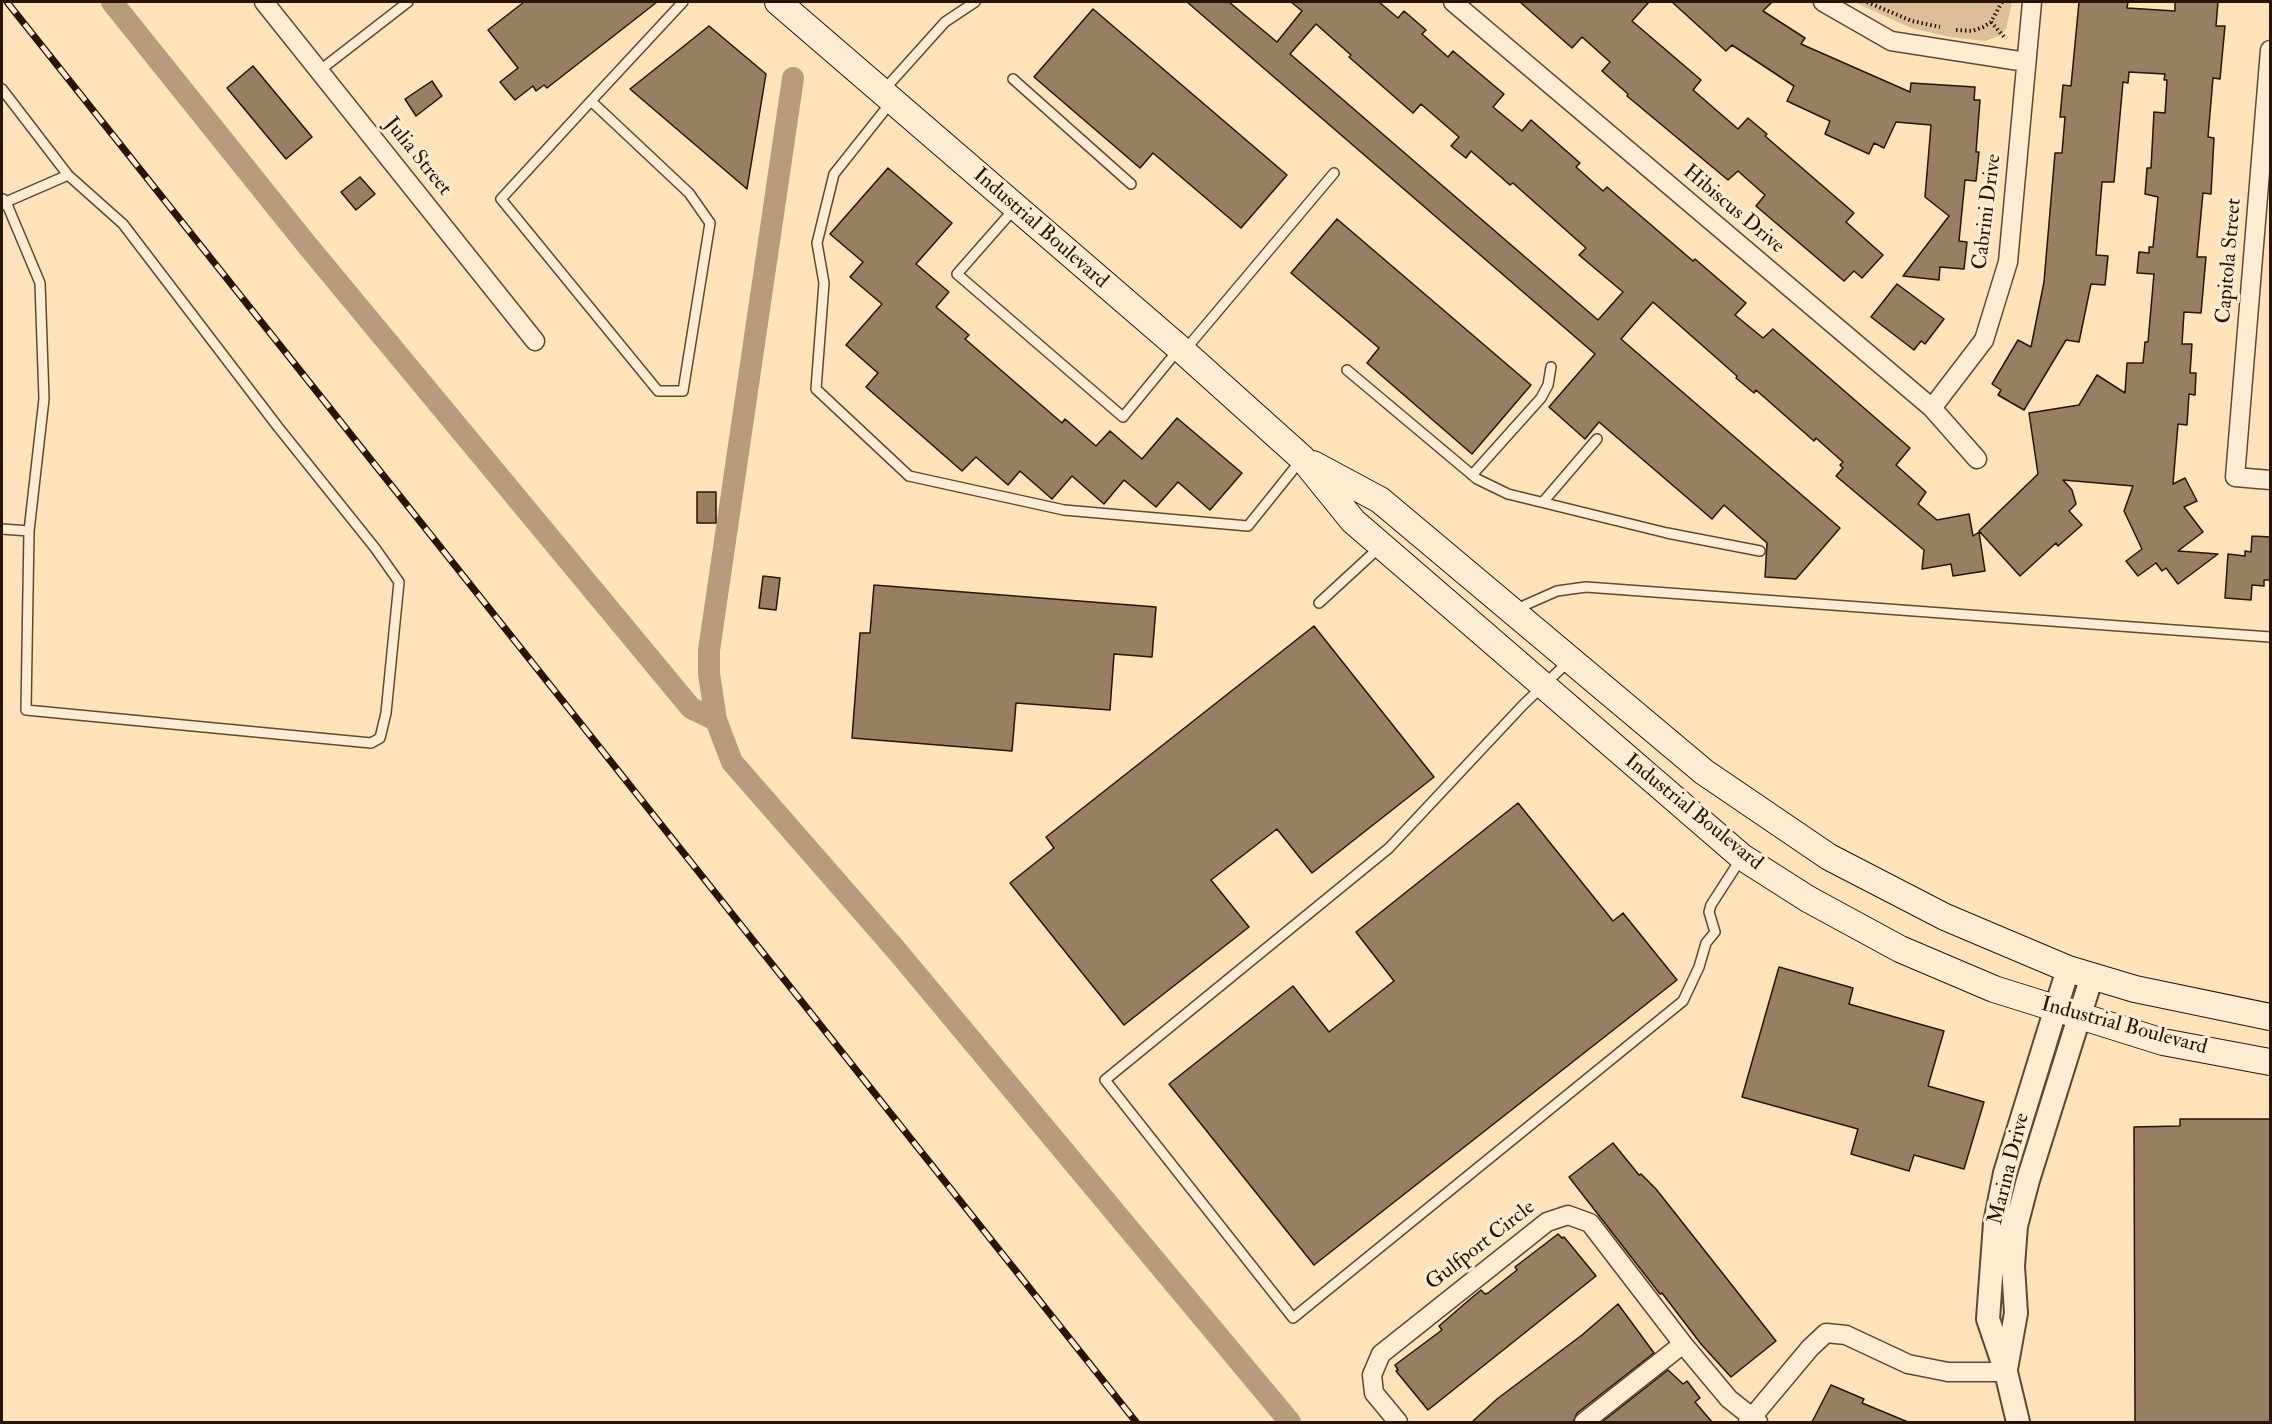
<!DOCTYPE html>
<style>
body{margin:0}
#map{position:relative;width:2272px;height:1424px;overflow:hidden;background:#fee2b9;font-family:"IM FELL Double Pica",serif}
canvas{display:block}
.frame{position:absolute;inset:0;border:3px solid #2a1405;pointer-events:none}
</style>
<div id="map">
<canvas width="2272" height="1424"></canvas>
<div class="frame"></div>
</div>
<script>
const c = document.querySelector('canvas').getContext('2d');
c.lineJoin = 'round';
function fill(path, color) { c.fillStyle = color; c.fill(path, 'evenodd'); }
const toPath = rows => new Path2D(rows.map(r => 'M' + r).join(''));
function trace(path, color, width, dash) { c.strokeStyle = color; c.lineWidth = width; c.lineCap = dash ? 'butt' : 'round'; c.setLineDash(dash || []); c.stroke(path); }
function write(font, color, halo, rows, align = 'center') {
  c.font = font + ' "IM FELL Double Pica",serif'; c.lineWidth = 6; c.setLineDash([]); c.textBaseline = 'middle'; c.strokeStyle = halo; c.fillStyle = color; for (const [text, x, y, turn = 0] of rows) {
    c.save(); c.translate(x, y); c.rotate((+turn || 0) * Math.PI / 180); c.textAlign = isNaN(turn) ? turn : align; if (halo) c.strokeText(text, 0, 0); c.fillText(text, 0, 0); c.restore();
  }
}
fill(toPath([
 [1854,2,2012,2,2006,29,2001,35,1985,41,1950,37,1911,28]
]), '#dabf9a');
trace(toPath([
 [112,2,307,245,691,708,716,720],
 [793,78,709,650,709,674,716,720,732,762,897,951,1290,1422]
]), '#b69c7c', 22);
const building = toPath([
 [524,2,657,2,547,88,544,85,536,91,533,86,515,100,500,82,518,68,488,30,524,2],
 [1187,2,1229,2,1277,42,1302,11,1291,2,1379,2,1398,18,1404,11,1426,30,1422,34,1448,57,1453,51,1504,94,1493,107,1522,131,1531,120,1580,163,1576,167,1603,191,1607,187,1693,261,1695,259,1746,303,1735,315,1763,338,1773,329,1910,448,1896,465,1926,492,1918,504,1937,520,1969,514,1973,536,1979,532,1985,571,1953,576,1951,564,1922,569,1924,550,1836,476,1843,468,1840,465,1843,462,1816,438,1814,441,1756,390,1754,393,1736,378,1737,376,1653,302,1621,339,1840,528,1796,579,1765,577,1767,543,1724,505,1712,519,1599,422,1585,439,1549,407,1595,354,1187,2],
 [1316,24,1351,55,1349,57,1413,113,1421,104,1459,137,1451,146,1466,158,1471,151,1510,185,1513,183,1586,248,1579,255,1623,292,1598,320,1290,54,1316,24],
 [1520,2,1649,2,1632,21,1701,80,1693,90,1738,129,1748,118,1767,134,1765,136,1854,213,1846,222,1883,255,1862,278,1854,271,1844,281,1756,206,1765,195,1738,171,1728,180,1627,96,1628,94,1602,71,1610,62,1582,37,1572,48,1520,2],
 [1672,2,1772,2,1763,11,1805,38,1801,44,1910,92,1911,83,1975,87,1974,100,1980,100,1976,152,1979,152,1976,181,1965,180,1959,241,1967,242,1964,269,1940,267,1939,280,1903,276,1949,216,1925,197,1931,125,1896,122,1884,148,1874,143,1869,154,1825,134,1830,121,1787,101,1794,86,1732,45,1726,51,1672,2],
 [2079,2,2128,2,2127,8,2175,11,2175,2,2218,2,2216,26,2225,26,2220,79,2213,78,2208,137,2214,138,2211,194,2203,193,2197,257,2206,257,2201,313,2184,312,2182,344,2192,344,2190,373,2196,373,2195,395,2189,394,2187,425,2178,424,2173,484,2185,478,2197,501,2184,507,2203,532,2178,551,2218,554,2178,584,2166,568,2162,571,2156,563,2138,576,2126,561,2142,549,2124,511,2133,486,2063,480,2072,490,2076,504,2069,511,2082,525,2058,546,2056,543,2020,576,1979,531,2038,474,2029,413,2079,405,2097,375,2125,393,2127,363,2143,363,2145,342,2148,342,2154,274,2137,273,2139,252,2149,253,2149,247,2153,247,2158,197,2145,194,2147,168,2151,168,2154,112,2165,113,2167,80,2164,80,2165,74,2129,72,2128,83,2123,82,2114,182,2102,182,2096,255,2108,256,2105,285,2091,284,2079,342,2066,340,2024,410,1998,395,2001,390,1992,384,2018,340,2031,347,2044,282,2055,153,2062,153,2065,117,2060,117,2063,85,2071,86,2079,2],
 [1093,9,1287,175,1241,228,1153,153,1140,168,1034,77,1093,9],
 [709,26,766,74,747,189,630,89,709,26],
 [253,66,312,137,286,159,227,88,253,66],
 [432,81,442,96,416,116,405,99,432,81],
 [888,168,952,223,916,264,949,292,936,307,969,335,965,339,1062,423,1065,419,1096,446,1110,431,1142,459,1177,418,1242,473,1210,510,1178,482,1156,507,1124,480,1104,504,1072,476,1052,499,1020,471,1008,485,976,457,962,471,866,387,878,373,846,345,882,304,850,277,863,262,830,234,888,168],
 [360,177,375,194,356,210,341,192,360,177],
 [1337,219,1531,385,1472,454,1367,363,1379,348,1291,273,1337,219],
 [1897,284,1944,319,1925,344,1921,341,1914,350,1871,317,1897,284],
 [697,492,716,492,716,523,697,523,697,492],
 [2252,536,2271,537,2271,580,2264,580,2264,586,2252,585,2251,600,2225,598,2228,554,2245,556,2245,551,2251,552,2252,536],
 [763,576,780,578,776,610,759,608,763,576],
 [874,585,1156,607,1152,657,1114,654,1110,710,1016,703,1012,751,852,738,860,633,870,633,874,585],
 [1314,626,1434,777,1312,873,1277,829,1211,880,1249,927,1124,1025,1010,883,1054,848,1046,837,1314,626],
 [1518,803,1613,921,1623,913,1677,980,1314,1265,1169,1084,1293,986,1329,1032,1394,981,1356,932,1518,803],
 [1779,967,1853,988,1849,1004,1944,1031,1928,1086,1984,1102,1964,1169,1914,1155,1909,1171,1851,1154,1858,1129,1742,1097,1779,967],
 [2180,1119,2271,1119,2271,1422,2135,1422,2134,1127,2180,1126,2180,1119],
 [1613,1143,1639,1175,1641,1174,1656,1189,1776,1341,1731,1377,1701,1344,1662,1293,1660,1294,1569,1177,1613,1143],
 [1558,1234,1562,1238,1564,1237,1596,1276,1428,1410,1396,1371,1398,1370,1395,1365,1442,1330,1439,1326,1469,1300,1481,1290,1485,1294,1488,1293,1517,1270,1515,1267,1558,1234],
 [1618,1304,1654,1353,1577,1413,1573,1422,1472,1422,1497,1399,1582,1335,1618,1304],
 [1668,1370,1683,1384,1687,1381,1700,1398,1695,1402,1712,1422,1602,1422,1668,1370],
 [1831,1385,1864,1399,1862,1403,1908,1422,1812,1422,1831,1385]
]);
fill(building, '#987f63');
trace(building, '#2a1405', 1.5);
const service = toPath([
 [319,71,408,2],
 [1013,79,1131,184],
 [2,89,68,175,123,224,278,427,375,548,399,582,386,713,380,738,371,743,26,710,29,531,2,529],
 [883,91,945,22,975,2],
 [591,101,689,193,710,223,683,391,658,391,501,199,591,101,683,2],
 [892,101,834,174,817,243,824,283,816,389,909,476,1064,510,1248,526,1301,460],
 [3,199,6,202,68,175],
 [2,205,6,202,40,283,44,399,29,531],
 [1015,208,957,274,1123,417,1178,350],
 [1185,350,1334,173],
 [1347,370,1477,479,1508,494,1667,533,1760,551],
 [1472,475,1541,398,1548,385,1551,367],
 [1543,502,1597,439],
 [1319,603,1381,546],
 [1514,610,1557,591,1586,587,2270,637],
 [1569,661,1523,705,1389,848,1105,1080,1293,1318,1683,1001,1699,967,1706,943,1715,932,1709,912,1711,905,1742,857]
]);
const minor = toPath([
 [264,2,535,341],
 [1453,2,1932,408,1977,459],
 [1823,2,1891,41,2026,62],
 [2270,50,2235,477,2270,480],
 [1932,408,1984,340,2008,262,2032,2],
 [1398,1422,1374,1393,1372,1375,1381,1354,1547,1222,1568,1215,1590,1223,1683,1344,1729,1399,1758,1422],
 [1584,1422,1683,1344],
 [1748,1422,1810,1348,1826,1333,1846,1335,1908,1364,1948,1372,2006,1372]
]);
const tertiary = toPath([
 [2006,1369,2016,1313,2013,1266,2016,1226,2028,1180,2092,976],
 [2018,1422,2006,1372,1988,1319,1995,1223,2005,1173,2068,969]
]);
const secondary = toPath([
 [778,2,1184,352,1302,458,1353,521,1742,857,1808,899,1900,949,1994,989,2163,1042,2270,1062],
 [1313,464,1380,500,1704,772,1829,857,1945,917,2068,969,2135,989,2270,1017]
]);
trace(service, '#5f4832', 12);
trace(minor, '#5f4832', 21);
trace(tertiary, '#5f4832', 26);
trace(secondary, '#2a1405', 28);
trace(toPath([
 [1867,2,1912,21,1940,27],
 [1991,22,2006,39],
 [1956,30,1972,31,1983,27,1991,22,2002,2]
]), '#2a1405', 4, [1.5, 3]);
trace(service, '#feecd2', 9);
trace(minor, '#feecd2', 18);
trace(tertiary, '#feecd2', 22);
trace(secondary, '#feecd2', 26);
const rail = toPath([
 [7,2,1136,1422]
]);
trace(rail, '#2a1405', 7);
trace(rail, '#feecd2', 4.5, [14]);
write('21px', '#2a1405', '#feecd2', [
 ["Julia Street",417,157,51],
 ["Hibiscus Drive",1733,210,40],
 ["Cabrini Drive",1988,212,-83],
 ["Industrial Boulevard",1040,229,41],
 ["Capitola Street",2230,261,-85],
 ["Industrial Boulevard",1693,813,39],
 ["Industrial Boulevard",2124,1027,15],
 ["Marina Drive",2010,1169,-76],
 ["Gulfport Circle",1481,1246,-38]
]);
</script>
